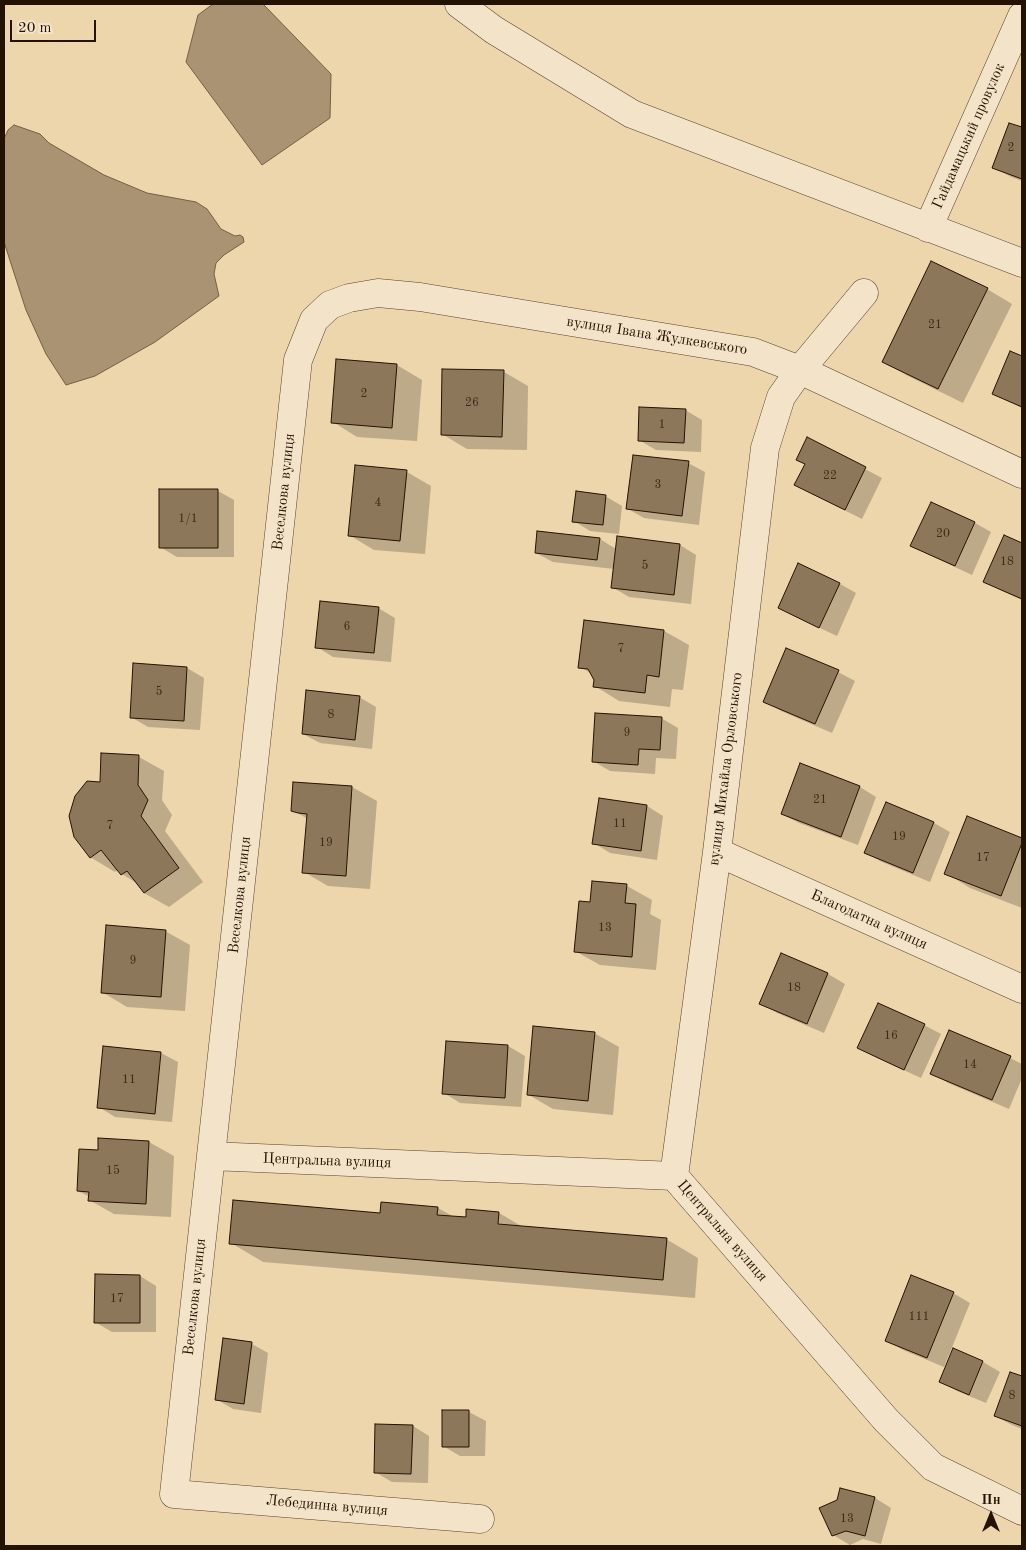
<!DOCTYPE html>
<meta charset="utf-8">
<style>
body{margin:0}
#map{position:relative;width:1026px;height:1550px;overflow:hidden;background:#edd5ac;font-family:"Old Standard TT",serif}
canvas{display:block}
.frame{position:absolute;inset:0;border:5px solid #241201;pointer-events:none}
.north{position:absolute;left:966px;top:1490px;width:50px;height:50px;-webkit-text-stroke:4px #f3e4c9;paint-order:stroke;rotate:0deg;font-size:14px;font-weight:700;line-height:20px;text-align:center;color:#241201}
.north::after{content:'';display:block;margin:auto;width:18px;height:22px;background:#241201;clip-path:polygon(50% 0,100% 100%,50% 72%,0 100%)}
.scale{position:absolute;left:10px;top:20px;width:86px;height:22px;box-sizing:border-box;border:2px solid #241201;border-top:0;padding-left:6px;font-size:15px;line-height:18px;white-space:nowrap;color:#241201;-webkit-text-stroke:4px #f3e4c9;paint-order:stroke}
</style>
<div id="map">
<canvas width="1026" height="1550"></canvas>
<div class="frame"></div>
<div class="north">Пн</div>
<div class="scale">20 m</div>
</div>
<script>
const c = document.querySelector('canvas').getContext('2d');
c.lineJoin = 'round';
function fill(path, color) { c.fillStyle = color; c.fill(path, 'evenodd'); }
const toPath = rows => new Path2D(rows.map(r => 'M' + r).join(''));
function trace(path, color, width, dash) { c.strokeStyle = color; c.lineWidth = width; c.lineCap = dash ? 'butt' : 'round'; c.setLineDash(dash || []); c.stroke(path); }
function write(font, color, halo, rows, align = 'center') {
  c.font = font + ' "Old Standard TT",serif'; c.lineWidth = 4; c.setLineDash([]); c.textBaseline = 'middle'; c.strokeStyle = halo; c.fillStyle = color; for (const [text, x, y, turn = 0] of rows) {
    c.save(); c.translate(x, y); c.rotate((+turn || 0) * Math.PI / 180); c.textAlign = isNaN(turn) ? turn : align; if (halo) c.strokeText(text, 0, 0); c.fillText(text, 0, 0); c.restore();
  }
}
const water = toPath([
 [213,4,263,4,331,74,330,118,262,165,186,62,198,15,213,4],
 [14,125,40,134,49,143,104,175,147,193,196,202,207,209,221,229,235,236,240,235,243,237,244,242,224,255,216,263,214,274,219,296,155,342,95,376,66,385,46,354,26,310,4,242,4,139,8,130,14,125]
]);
fill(water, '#a99372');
trace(water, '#745f45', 1);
fill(toPath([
 [1010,124,1022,129,1022,181,1011,177,994,167],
 [987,289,1012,304,963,403,908,376,883,362],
 [1011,353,1022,358,1022,408,993,394],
 [337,361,397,365,422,380,417,441,357,437,333,422],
 [504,372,528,386,527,450,467,449,442,434],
 [685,410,702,420,701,452,656,450,639,440],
 [808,439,882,478,862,519,812,494,806,464],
 [688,463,705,472,699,525,644,518,628,509],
 [407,472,431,486,425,554,374,550,349,535],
 [218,491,234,500,234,557,177,557,160,547],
 [605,496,622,506,619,534,590,531,574,521],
 [975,523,991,532,972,575,929,555,912,545],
 [1005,536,1022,544,1022,600,1002,591,985,582],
 [600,539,616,549,680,545,696,555,691,604,629,597,612,587,614,569,553,562,536,553],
 [799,565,840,584,856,593,837,636,796,617,779,608],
 [378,608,395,618,391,662,333,657,317,647],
 [664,631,689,645,683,690,672,689,670,707,619,701,595,686,596,680,592,674,580,667],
 [135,664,187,668,204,678,200,730,148,727,131,717],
 [838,672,855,681,832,733,781,711,764,701],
 [359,697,376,707,372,749,320,743,303,734],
 [661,718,678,728,676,759,656,758,655,774,610,771,593,761],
 [139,757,164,771,162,800,172,815,165,831,203,882,169,907,144,893,138,884,122,874,118,870,115,872,90,857,101,783],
 [294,783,352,787,377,801,370,889,328,886,304,872,308,819,292,810],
 [860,787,876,797,858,845,799,823,782,814],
 [886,803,934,823,950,832,930,882,882,862,866,853],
 [647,806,663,816,657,860,610,853,594,843],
 [967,818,1022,839,1022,908,970,888,946,873],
 [593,882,627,886,652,900,650,914,661,920,656,970,600,965,575,951,591,903],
 [165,931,190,945,185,1011,127,1007,102,992],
 [782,955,828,974,845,984,824,1033,777,1013,761,1003],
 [924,1025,941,1034,921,1078,875,1057,859,1048],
 [594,1033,619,1047,613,1115,553,1109,529,1095],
 [508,1046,525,1056,521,1107,460,1103,444,1093],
 [104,1048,161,1053,178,1062,172,1122,115,1117,99,1107],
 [1010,1058,1022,1064,1022,1078,1009,1109,948,1083,932,1073],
 [149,1142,174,1156,171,1217,114,1214,89,1200,90,1197,78,1191,99,1151],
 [438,1208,454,1217,467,1218,499,1213,523,1227,666,1239,698,1258,695,1298,263,1262,231,1243,381,1214],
 [140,1276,156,1286,156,1332,112,1332,95,1322],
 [953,1293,970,1303,944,1367,903,1350,886,1340],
 [252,1344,268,1353,261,1413,233,1409,216,1399],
 [954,1350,983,1362,1000,1372,986,1403,957,1391,941,1382],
 [1011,1373,1022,1378,1022,1429,1012,1425,995,1416],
 [469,1412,486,1421,485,1456,460,1456,443,1446],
 [413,1426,429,1436,428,1483,392,1482,375,1472],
 [875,1498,891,1508,881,1544,863,1539,850,1545,833,1535]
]), '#0003');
const building = toPath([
 [1009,123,1022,127,1022,179,992,168,1009,123],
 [931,261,988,288,938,389,882,362,931,261],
 [1010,351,1022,356,1022,407,992,394,1010,351],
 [336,359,397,364,392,428,331,423,336,359],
 [442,369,504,370,502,437,441,435,442,369],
 [639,407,686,409,684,443,638,441,639,407],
 [807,437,866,467,845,510,794,485,805,464,796,460,807,437],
 [633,455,689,461,682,516,626,509,633,455],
 [355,465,407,470,400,541,348,536,355,465],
 [159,489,218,489,218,548,159,548,159,489],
 [576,491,606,495,603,525,572,522,576,491],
 [931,502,975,522,955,566,910,546,931,502],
 [537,531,600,538,597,560,535,553,537,531],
 [1004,535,1022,543,1022,599,983,582,1004,535],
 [617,536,680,544,674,595,611,588,617,536],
 [798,563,840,583,819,628,778,608,798,563],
 [320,601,379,607,374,653,315,648,320,601],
 [584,620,664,630,659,677,647,675,645,693,593,687,594,680,588,669,578,668,584,620],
 [786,648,839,670,815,724,763,702,786,648],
 [133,663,187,667,184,721,130,718,133,663],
 [306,690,360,696,355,740,302,734,306,690],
 [595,713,662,717,660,750,639,749,638,765,592,762,595,713],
 [101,753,139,755,138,785,148,800,141,816,179,868,144,893,127,871,121,875,101,850,90,858,74,837,69,816,75,796,87,781,100,782,101,753],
 [800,763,860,786,841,837,781,814,800,763],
 [293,782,352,786,346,876,302,873,307,814,298,813,291,811,293,782],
 [599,798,647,805,641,851,592,844,599,798],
 [886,802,934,822,913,873,864,853,886,802],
 [967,816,1022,838,1022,843,1001,896,944,874,967,816],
 [592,881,627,884,625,903,636,904,632,957,574,952,579,901,590,902,592,881],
 [106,925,166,930,161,997,101,993,106,925],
 [781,953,828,973,807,1024,759,1004,781,953],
 [878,1003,925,1024,904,1070,857,1048,878,1003],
 [533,1026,595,1032,588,1101,527,1095,533,1026],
 [949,1030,1011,1056,992,1100,930,1074,949,1030],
 [446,1041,508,1045,505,1098,442,1094,446,1041],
 [103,1046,161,1052,155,1114,97,1108,103,1046],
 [98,1138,149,1141,146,1204,88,1201,89,1192,77,1191,79,1149,98,1150,98,1138],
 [233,1200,380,1213,381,1202,438,1207,437,1215,466,1217,466,1209,499,1212,498,1224,667,1238,663,1280,229,1244,233,1200],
 [95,1274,140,1275,140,1323,94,1323,95,1274],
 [911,1275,954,1292,927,1358,885,1341,911,1275],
 [223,1338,252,1342,244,1404,215,1400,223,1338],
 [953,1348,983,1361,969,1395,939,1382,953,1348],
 [1010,1372,1022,1376,1022,1426,994,1416,1010,1372],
 [442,1410,469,1410,469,1447,442,1447,442,1410],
 [375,1424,413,1425,411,1474,374,1473,375,1424],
 [840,1488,875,1497,865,1536,846,1531,832,1536,819,1508,837,1500,840,1488]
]);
fill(building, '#8d775a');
trace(building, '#241201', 1);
const minor = toPath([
 [459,4,494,30,632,114,1022,263],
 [928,228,1022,16],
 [717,852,1022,989],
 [211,1156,674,1176,886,1420,933,1467,1022,1511],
 [674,1176,717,852,765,448,781,397,800,370,864,293],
 [480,1519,174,1494,298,360,314,320,330,305,349,298,378,293,420,297,753,352,800,370,1022,474]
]);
trace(minor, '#56432c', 29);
trace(minor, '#f3e4c9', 28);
write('12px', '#3e2b17', null, [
 ["2",1011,148],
 ["21",935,325],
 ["2",364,394],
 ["26",472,403],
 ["1",662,425],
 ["22",830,476],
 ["3",658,485],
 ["4",378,503],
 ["1/1",188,519],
 ["20",943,534],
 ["18",1007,562],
 ["5",645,566],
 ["6",347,627],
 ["7",621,649],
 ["5",159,692],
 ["8",331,715],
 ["9",627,733],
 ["21",820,800],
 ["11",620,824],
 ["7",110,826],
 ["19",899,837],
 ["19",326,843],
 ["17",983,858],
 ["13",605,928],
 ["9",133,961],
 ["18",794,988],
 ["16",891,1036],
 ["14",970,1065],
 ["11",129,1080],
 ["15",113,1171],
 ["17",117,1299],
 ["111",919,1317],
 ["8",1012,1396],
 ["13",847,1519]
]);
write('15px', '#241201', '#f3e4c9', [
 ["Гайдамацький провулок",969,136,-66],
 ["вулиця Івана Жулкевського",657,336,9],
 ["Веселкова вулиця",284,492,-84],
 ["вулиця Михайла Орловського",726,769,-83],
 ["Веселкова вулиця",240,895,-84],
 ["Благодатна вулиця",869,920,24],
 ["Центральна вулиця",327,1161,2],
 ["Центральна вулиця",722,1231,49],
 ["Веселкова вулиця",195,1297,-84],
 ["Лебединна вулиця",327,1506,5]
]);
</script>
